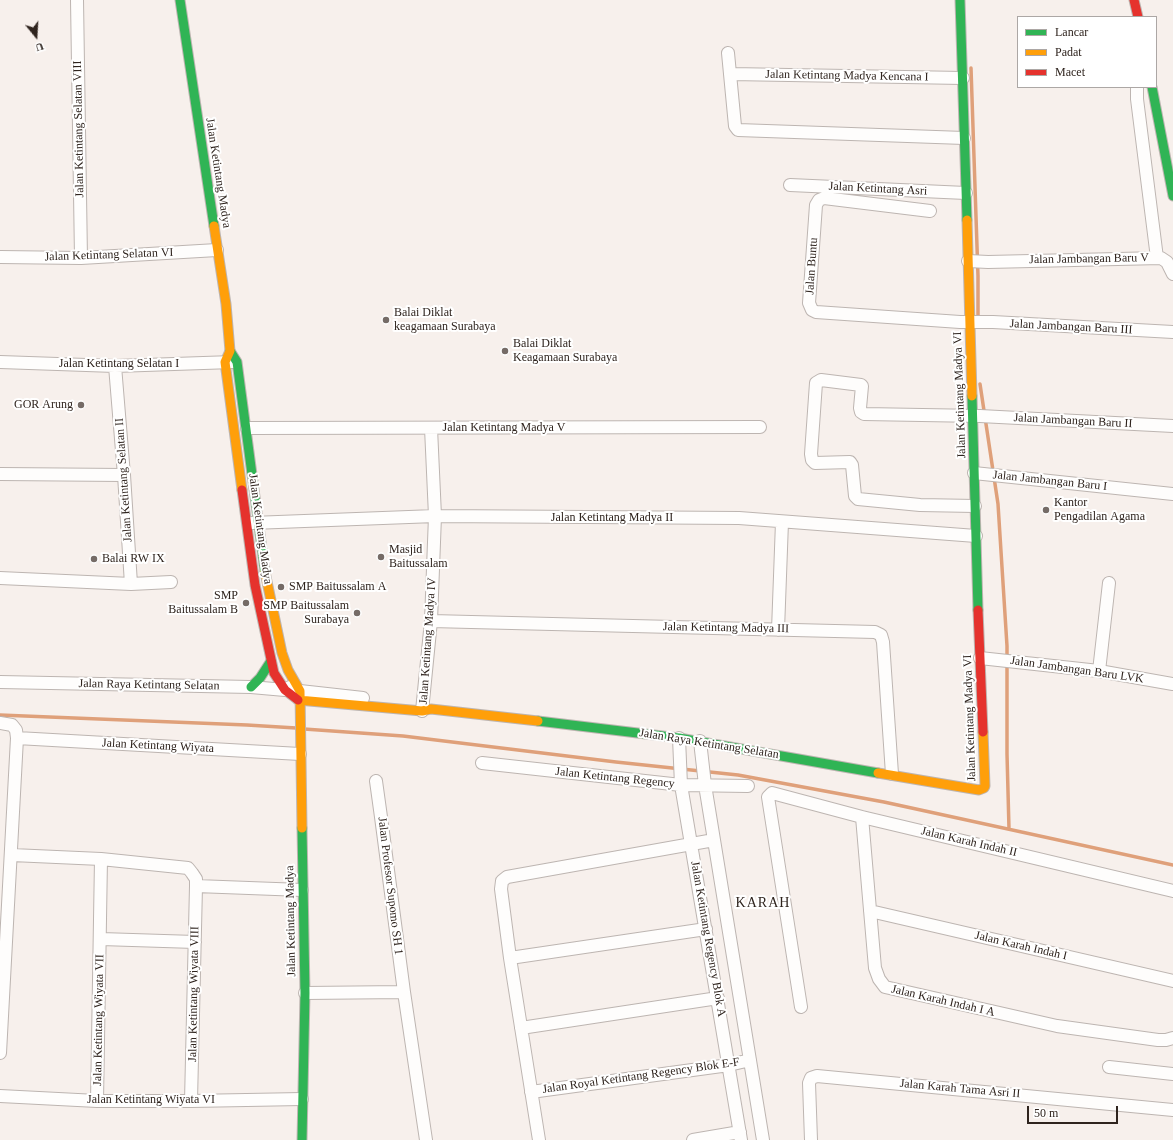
<!DOCTYPE html>
<style>
body{margin:0}
#map{position:relative;width:1173px;height:1140px;overflow:hidden;background:#f7f0ec;font-family:Georgia,serif}
canvas{display:block}
.legend{position:absolute;left:1017px;top:16px;width:140px;height:72px;box-sizing:border-box;background:#fff;border:1px solid #aca7a5;margin:0;padding:5px 7px;list-style:none;font-size:12px;color:#2f241e}
.legend li{display:flex;align-items:center;gap:8px;height:20px}
.legend b{width:20px;border:1px solid #aca7a5}
.north{position:absolute;left:16px;top:16px;width:40px;height:40px;-webkit-text-stroke:3px #fff;paint-order:stroke;rotate:162deg;font-size:11px;font-weight:700;line-height:16px;text-align:center;color:#2f241e}
.north::after{content:'';display:block;margin:auto;width:14px;height:18px;background:#2f241e;clip-path:polygon(50% 0,100% 100%,50% 72%,0 100%)}
.scale{position:absolute;left:1027px;top:1106px;width:91px;height:18px;box-sizing:border-box;border:2px solid #2f241e;border-top:0;padding-left:5px;font-size:12px;line-height:14px;white-space:nowrap;color:#2f241e;-webkit-text-stroke:3px #fff;paint-order:stroke}
</style>
<div id="map">
<canvas width="1173" height="1140"></canvas>
<ul class="legend">
<li><b style="height:5px;background:#30b455"></b>Lancar</li>
<li><b style="height:5px;background:#ff9f0a"></b>Padat</li>
<li><b style="height:5px;background:#e5322d"></b>Macet</li>
</ul>
<div class="north">U</div>
<div class="scale">50 m</div>
</div>
<script>
const c = document.querySelector('canvas').getContext('2d');
c.lineJoin = 'round';
const toPath = rows => new Path2D(rows.map(r => 'M' + r).join(''));
function trace(path, color, width, dash) { c.strokeStyle = color; c.lineWidth = width; c.lineCap = dash ? 'butt' : 'round'; c.setLineDash(dash || []); c.stroke(path); }
function write(font, color, halo, rows, align = 'center') {
  c.font = font + ' Georgia,serif'; c.lineWidth = 4; c.setLineDash([]); c.textBaseline = 'middle'; c.strokeStyle = halo; c.fillStyle = color; for (const [text, x, y, turn = 0] of rows) {
    c.save(); c.translate(x, y); c.rotate((+turn || 0) * Math.PI / 180); c.textAlign = isNaN(turn) ? turn : align; if (halo) c.strokeText(text, 0, 0); c.fillText(text, 0, 0); c.restore();
  }
}
trace(toPath([
 [971,68,978,276,978,320],
 [980,384,998,504,1007,646,1007,754,1009,829],
 [0,715,247,725,296,728],
 [304,729,403,736,616,762,738,775,884,802,1173,865]
]), '#dfa07a', 3.5);
const street = toPath([
 [77,0,81,258],
 [728,53,735,126,738,130,964,138],
 [731,74,963,78],
 [1137,87,1137,99,1157,258],
 [790,185,966,193],
 [930,211,824,198,819,200,816,205,809,303,812,310,816,312,960,322,993,322,1173,332],
 [0,257,81,258,217,250],
 [968,261,988,262,1161,258,1167,262,1173,274],
 [0,362,115,366,233,362],
 [247,428,760,427],
 [974,473,1173,494],
 [0,474,124,475],
 [975,506,920,505,858,499,855,496,852,465,850,462,815,463,812,460,811,454,816,383,821,380,861,385,862,386,860,408,861,412,864,414,980,416,1173,426],
 [252,523,435,516,739,518,976,536],
 [0,578,131,584,124,475,115,366],
 [131,584,171,582],
 [431,621,875,632,881,635,883,642,892,774],
 [778,630,782,522],
 [980,658,1099,671,1173,684],
 [1099,671,1109,583],
 [0,682,251,687,285,690,290,687],
 [300,691,363,698],
 [422,711,431,621,435,516,431,428],
 [0,723,12,725,16,730,17,738],
 [679,738,681,785,741,1140],
 [700,741,705,785,763,1140],
 [482,763,681,785,748,786],
 [376,781,381,817,404,992,426,1140],
 [862,817,875,968,879,979,885,987,1057,1026,1158,1040,1166,1040,1173,1038],
 [12,855,101,859,188,868,192,873,196,879,196,886,191,1101],
 [196,886,302,890],
 [870,911,1173,981],
 [101,939,195,942],
 [510,958,706,929],
 [305,993,404,992],
 [801,1007,768,797,772,793,862,817,1173,891],
 [521,1028,718,998],
 [0,1053,17,738,300,754],
 [1109,1067,1173,1074],
 [531,1092,729,1065,750,1060],
 [0,1096,97,1101,191,1101,302,1099],
 [97,1101,101,859],
 [539,1140,510,958,501,889,502,881,507,877,714,840],
 [693,1140,740,1132],
 [811,1140,809,1083,811,1078,817,1076,1173,1110]
]);
const fast = toPath([
 [180,0,214,226],
 [960,0,967,220],
 [1152,87,1173,196],
 [230,351,237,362,265,572],
 [972,396,978,610],
 [251,687,260,678,271,661],
 [538,721,679,738,878,773],
 [302,828,305,993,302,1140]
]);
const slow = toPath([
 [967,220,972,396],
 [214,226,226,304,230,351,225,362,242,490],
 [265,572,282,653,288,670,300,691,302,828],
 [298,700,422,711,431,709,538,721],
 [878,773,979,790,984,788,985,786,983,732]
]);
const jam = toPath([
 [1134,0,1138,17],
 [242,490,255,585,274,673,285,690,298,700],
 [978,610,983,732]
]);
trace(street, '#bdb5b1', 14);
trace(fast, '#bdb5b1', 11);
trace(slow, '#bdb5b1', 11);
trace(jam, '#bdb5b1', 11);
trace(street, '#fefdfc', 12);
trace(fast, '#30b455', 9);
trace(slow, '#ff9f0a', 9);
trace(jam, '#e5322d', 9);
for (const [x, y, r, color] of [
 [386,320,4,"#756b66"],
 [505,351,4,"#756b66"],
 [81,405,4,"#756b66"],
 [1046,510,4,"#756b66"],
 [381,557,4,"#756b66"],
 [94,559,4,"#756b66"],
 [281,587,4,"#756b66"],
 [246,603,4,"#756b66"],
 [357,613,4,"#756b66"]
]) { const dot = new Path2D(); dot.arc(x, y, r, 0, 2 * Math.PI); c.fillStyle = color; c.fill(dot); trace(dot, '#fff', 1.5); }
write('12px', '#2f241e', '#fff', [
 ["Jalan Ketintang Madya Kencana I",847,76,1],
 ["Jalan Ketintang Selatan VIII",79,129,-91],
 ["Jalan Ketintang Madya",218,173,81],
 ["Jalan Ketintang Asri",878,189,3],
 ["Jalan Ketintang Selatan VI",109,255,-2],
 ["Jalan Jambangan Baru V",1089,259,-1],
 ["Jalan Buntu",812,266,-86],
 ["Jalan Jambangan Baru III",1071,327,3],
 ["Jalan Ketintang Selatan I",119,364],
 ["Jalan Ketintang Madya VI",960,395,-92],
 ["Jalan Jambangan Baru II",1073,421,3],
 ["Jalan Ketintang Madya V",504,428],
 ["Jalan Ketintang Selatan II",124,480,-94],
 ["Jalan Jambangan Baru I",1050,481,6],
 ["Jalan Ketintang Madya II",612,518],
 ["Jalan Ketintang Madya",260,529,82],
 ["Jalan Ketintang Madya III",726,628,1],
 ["Jalan Ketintang Madya IV",428,641,-86],
 ["Jalan Jambangan Baru LVK",1077,670,8],
 ["Jalan Raya Ketintang Selatan",149,685,1],
 ["Jalan Ketintang Madya VI",970,718,-92],
 ["Jalan Raya Ketintang Selatan",709,744,9],
 ["Jalan Ketintang Wiyata",158,746,3],
 ["Jalan Ketintang Regency",615,778,6],
 ["Jalan Karah Indah II",969,842,13],
 ["Jalan Profesor Supomo SH 1",390,886,83],
 ["Jalan Ketintang Madya",291,921,-91],
 ["Jalan Ketintang Regency Blok A",708,939,80],
 ["Jalan Karah Indah I",1021,946,13],
 ["Jalan Ketintang Wiyata VIII",194,994,-89],
 ["Jalan Karah Indah I A",943,1001,13],
 ["Jalan Ketintang Wiyata VII",99,1020,-89],
 ["Jalan Royal Ketintang Regency Blok E-F",641,1076,-8],
 ["Jalan Karah Tama Asri II",960,1089,5],
 ["Jalan Ketintang Wiyata VI",151,1100]
]);
write('12px', '#2f241e', '#fff', [
 ["Balai Diklat",394,313],
 ["keagamaan Surabaya",394,327],
 ["Balai Diklat",513,344],
 ["Keagamaan Surabaya",513,358],
 ["GOR Arung",73,405,"right"],
 ["Kantor",1054,503],
 ["Pengadilan Agama",1054,517],
 ["Masjid",389,550],
 ["Baitussalam",389,564],
 ["Balai RW IX",102,559],
 ["SMP Baitussalam A",289,587],
 ["SMP",238,596,"right"],
 ["Baitussalam B",238,610,"right"],
 ["SMP Baitussalam",349,606,"right"],
 ["Surabaya",349,620,"right"]
], 'left');
c.letterSpacing = '1px';
write('14px', '#2f241e', '#fff', [
 ["KARAH",763,903]
]);
c.letterSpacing = '0px';
</script>
